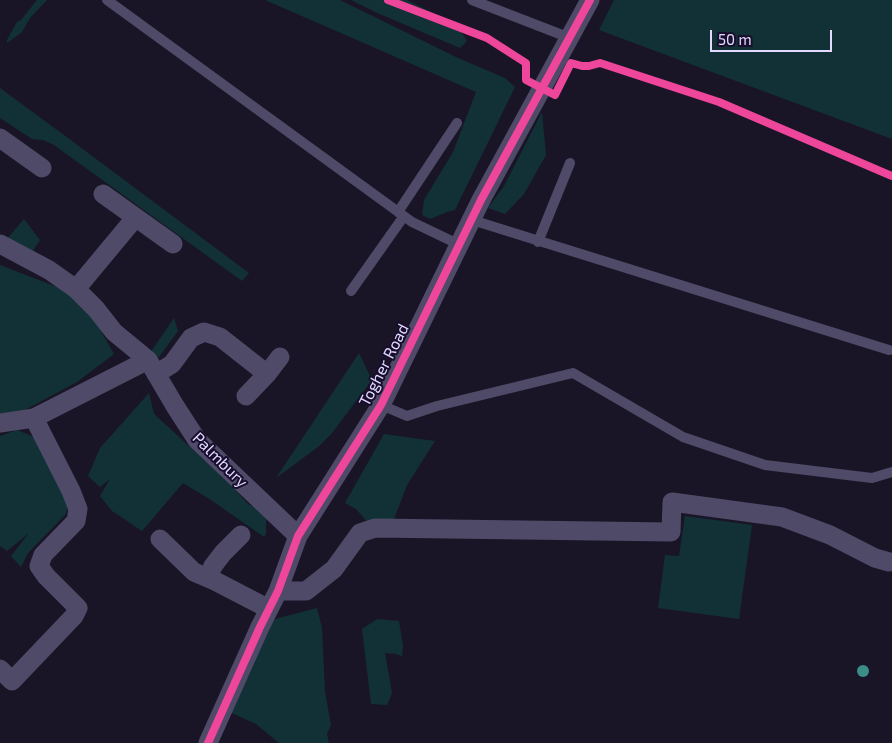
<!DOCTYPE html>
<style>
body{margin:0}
#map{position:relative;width:892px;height:743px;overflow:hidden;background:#1a1526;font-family:"Exo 2",sans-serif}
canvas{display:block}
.scale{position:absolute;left:710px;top:30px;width:122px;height:22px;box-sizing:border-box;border:2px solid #e3daff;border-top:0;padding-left:6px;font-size:15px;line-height:18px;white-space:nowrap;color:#e3daff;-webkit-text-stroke:4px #170e2d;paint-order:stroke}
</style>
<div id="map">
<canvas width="892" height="743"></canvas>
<div class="scale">50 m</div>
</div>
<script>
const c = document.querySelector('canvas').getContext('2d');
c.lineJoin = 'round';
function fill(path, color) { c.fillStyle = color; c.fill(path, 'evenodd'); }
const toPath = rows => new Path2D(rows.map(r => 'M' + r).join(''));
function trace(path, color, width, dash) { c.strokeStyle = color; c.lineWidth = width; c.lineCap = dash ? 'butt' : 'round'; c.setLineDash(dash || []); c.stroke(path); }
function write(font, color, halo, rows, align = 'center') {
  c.font = font + ' "Exo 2",sans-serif'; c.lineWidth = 4; c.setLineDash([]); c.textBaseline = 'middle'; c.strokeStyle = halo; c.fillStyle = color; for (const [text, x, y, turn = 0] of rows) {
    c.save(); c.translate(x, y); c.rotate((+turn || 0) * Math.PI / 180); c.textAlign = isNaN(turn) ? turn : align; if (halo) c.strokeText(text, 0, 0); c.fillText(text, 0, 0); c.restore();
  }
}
fill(toPath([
 [37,0,47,0,30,18,22,32,7,43,7,40,17,22,21,20],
 [265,0,340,0,458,58,505,78,515,87,455,210,447,212,430,219,422,215,424,200,453,152,476,92],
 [351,0,407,0,447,20,462,33,467,41,460,48,375,12],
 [614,0,892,0,892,139,599,30],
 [0,88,64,135,249,273,242,281,54,145,43,140,32,139,0,118],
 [542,112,546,155,524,194,505,214,488,208,504,186],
 [24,219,40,240,32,252,6,240],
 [0,265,70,292,89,310,114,354,77,382,23,411,0,415],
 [174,318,178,331,156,361,148,356],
 [359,353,372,380,332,433,318,447,276,478],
 [149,393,154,414,227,481,248,504,266,513,266,534,264,537,211,500,183,483,142,531,112,511,100,496,110,479,100,487,88,476,100,448],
 [17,430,39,439,70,503,65,515,28,553,21,567,11,556,29,533,7,551,0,546,0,436],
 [384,434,435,441,407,485,393,522,369,524,356,509,345,503],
 [685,516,752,525,739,619,658,608,665,555,679,556],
 [317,608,322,628,325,692,331,725,327,734,329,743,279,743,256,724,223,709,265,631,275,619],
 [377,619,399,621,403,646,402,656,396,654,385,653,392,693,387,705,371,704,362,629]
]), '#123136');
trace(toPath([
 [107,0,412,222,460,245],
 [472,0,570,38],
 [398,212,457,123],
 [472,220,889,350],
 [538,242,570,163],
 [351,291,404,216],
 [381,405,407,416,437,406,573,373,683,437,765,465,872,478,892,472]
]), '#4e4a67', 10);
trace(toPath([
 [0,138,42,168],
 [103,194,173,244],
 [0,244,49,270,76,289,96,309,114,332,148,360,175,406,197,440,298,536],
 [76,289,135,218],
 [156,374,172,364,191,338,204,332,220,337,267,374],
 [246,396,267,374,280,357],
 [0,423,34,418,148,360],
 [160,539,194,572,215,581,269,609],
 [208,578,213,566,223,553,241,535],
 [278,591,306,591,334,569,360,533,375,528,671,532,672,502,782,517,830,535,875,558,889,562],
 [0,669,12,681,74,616,78,608,46,576,39,566,43,555,76,521,78,509,71,491,34,418],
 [208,743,260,627,278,591,298,536,381,405,481,200,590,0]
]), '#4e4a67', 19);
trace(toPath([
 [388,0,487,38,526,63,526,80,555,95,571,63,582,66,589,66,600,63,719,102,892,176],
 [208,743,260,627,278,591,298,536,381,405,481,200,590,0]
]), '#ed469a', 8);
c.fillStyle = '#3c8c88';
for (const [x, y] of [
 [863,671]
]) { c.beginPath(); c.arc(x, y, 6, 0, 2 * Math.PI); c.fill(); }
write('16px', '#e3daff', '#170e2d', [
 ["Togher Road",384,365,-63],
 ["Palmbury",220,460,45]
]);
</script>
